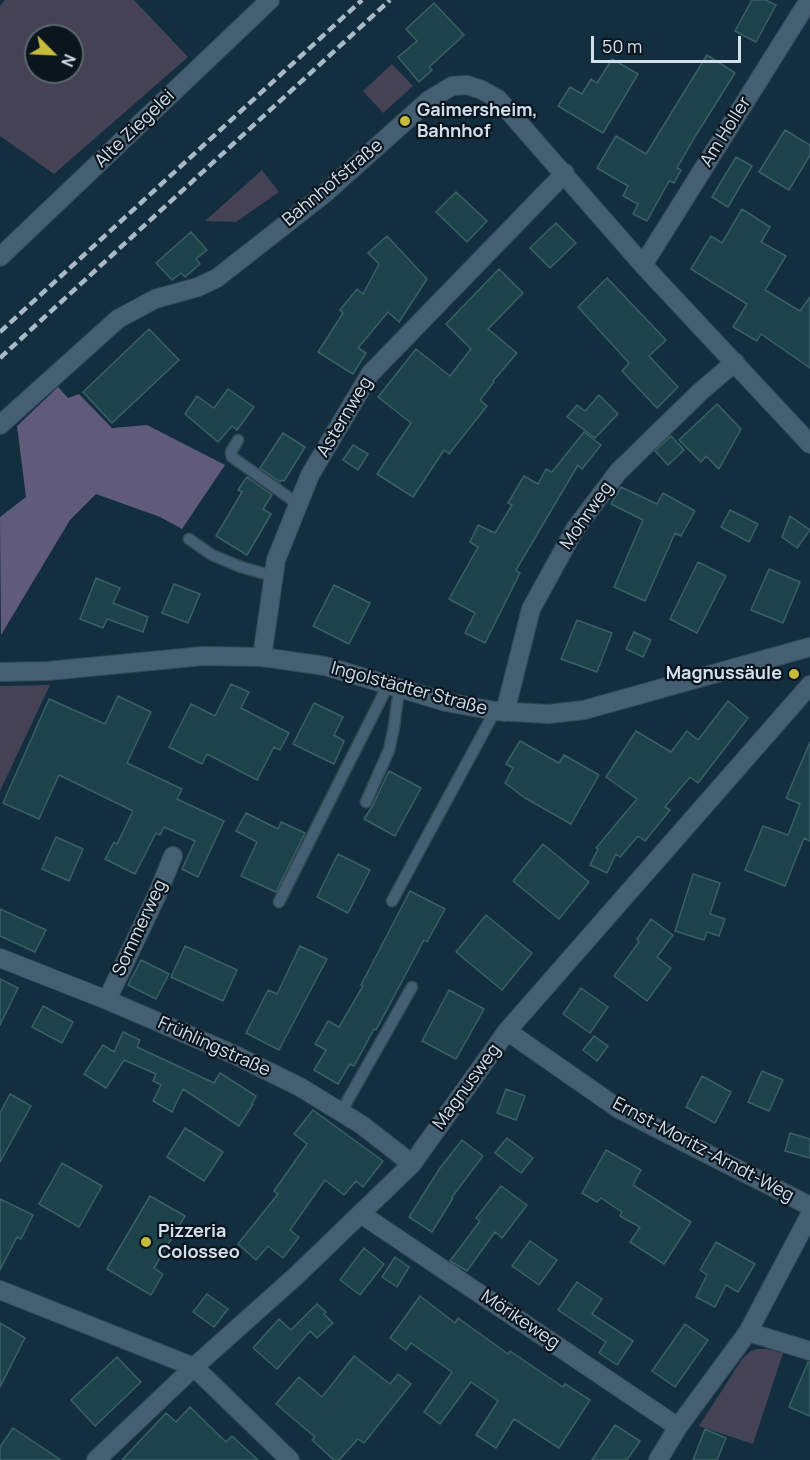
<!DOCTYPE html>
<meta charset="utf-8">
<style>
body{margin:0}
#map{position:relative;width:810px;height:1460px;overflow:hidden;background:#132e3f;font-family:Manrope,sans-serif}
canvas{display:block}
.north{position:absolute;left:24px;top:24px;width:60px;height:60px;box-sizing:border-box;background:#0a151d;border:2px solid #5a666f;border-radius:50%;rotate:114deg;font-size:16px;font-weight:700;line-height:24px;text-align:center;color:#d1e0eb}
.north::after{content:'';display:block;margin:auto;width:21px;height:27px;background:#c7bb3b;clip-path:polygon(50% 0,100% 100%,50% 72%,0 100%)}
.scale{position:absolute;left:591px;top:36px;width:150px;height:27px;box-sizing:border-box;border:3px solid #d1e0eb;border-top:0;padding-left:8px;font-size:18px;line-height:21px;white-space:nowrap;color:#d1e0eb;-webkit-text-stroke:4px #0a151d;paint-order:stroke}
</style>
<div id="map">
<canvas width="810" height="1460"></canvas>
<div class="north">N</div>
<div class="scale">50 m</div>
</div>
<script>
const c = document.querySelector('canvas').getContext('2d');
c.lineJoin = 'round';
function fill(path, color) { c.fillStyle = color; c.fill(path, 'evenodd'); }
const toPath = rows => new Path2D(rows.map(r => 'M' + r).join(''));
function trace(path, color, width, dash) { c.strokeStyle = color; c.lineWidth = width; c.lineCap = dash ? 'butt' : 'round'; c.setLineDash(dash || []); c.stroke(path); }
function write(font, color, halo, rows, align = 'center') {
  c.font = font + ' Manrope,sans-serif'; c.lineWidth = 4.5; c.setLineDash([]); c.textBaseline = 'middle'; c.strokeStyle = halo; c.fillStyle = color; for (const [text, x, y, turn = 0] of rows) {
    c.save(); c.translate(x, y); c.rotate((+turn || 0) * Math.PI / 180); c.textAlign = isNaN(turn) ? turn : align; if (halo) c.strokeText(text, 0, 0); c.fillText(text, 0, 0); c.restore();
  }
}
fill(toPath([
 [5,0,134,0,188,57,54,174,0,136,0,6],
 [36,36,72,36,72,72,36,72],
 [392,64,413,86,383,113,363,91],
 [262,170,279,192,236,222,205,221],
 [49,685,50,685,0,791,0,686],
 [757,1349,767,1349,783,1353,753,1444,699,1426,742,1359,751,1351]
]), '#454256');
fill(toPath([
 [58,387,68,398,79,394,112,428,147,425,225,465,182,529,160,517,96,494,70,520,1,635,0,517,26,497,17,426]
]), '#605b7a');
const building = toPath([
 [752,0,766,0,776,5,756,42,735,31,752,0],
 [434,3,464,35,429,67,432,70,419,82,398,57,417,41,406,29,434,3],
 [707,55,735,73,696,135,677,168,681,170,674,183,669,181,647,221,633,214,638,204,623,196,628,186,597,168,616,136,646,154,707,55],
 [612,59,638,74,603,133,558,106,570,87,582,94,591,79,597,83,612,59],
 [785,130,810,145,810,155,789,190,759,172,785,130],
 [736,157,752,166,728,207,712,197,736,157],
 [456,192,487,221,467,242,436,212,456,192],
 [742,209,770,227,761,242,786,256,765,290,800,311,810,297,810,368,761,334,757,341,733,327,747,304,691,269,711,236,722,243,742,209],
 [556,223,576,243,550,268,530,248,556,223],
 [191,232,207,250,196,259,200,264,185,277,181,273,172,280,156,263,191,232],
 [387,236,427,279,399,322,388,312,358,348,366,353,353,374,318,352,343,313,340,310,357,289,363,294,379,264,368,253,387,236],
 [499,269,523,293,488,329,517,353,493,381,494,382,480,400,487,406,449,454,444,450,413,497,377,474,411,423,378,397,416,349,450,376,471,349,446,324,499,269],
 [607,278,666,340,649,356,678,387,657,408,622,371,629,363,578,307,607,278],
 [149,329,179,360,112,423,83,392,149,329],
 [228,389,254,407,237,430,232,426,218,442,185,414,197,396,214,408,228,389],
 [599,395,618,414,595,438,567,417,577,405,585,411,599,395],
 [717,404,741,429,719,469,706,456,701,462,679,440,717,404],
 [584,432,601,445,582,469,578,465,516,570,520,573,485,643,465,633,475,613,449,599,478,547,470,542,478,525,495,533,512,505,508,503,524,476,538,484,546,469,552,472,584,432],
 [283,433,305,447,284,481,282,480,280,482,260,468,283,433],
 [671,436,684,450,668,465,655,451,671,436],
 [353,445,368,454,358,470,343,460,353,445],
 [247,477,272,495,263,509,271,514,247,555,216,536,242,492,238,490,247,477],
 [621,487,657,504,663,493,695,511,681,536,675,533,645,601,614,587,643,520,611,504,621,487],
 [730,510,758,524,749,542,721,527,730,510],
 [790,516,810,530,797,548,782,537,790,516],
 [698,562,726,576,697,633,670,619,698,562],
 [769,569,800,582,783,623,751,610,769,569],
 [96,578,120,588,113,603,148,617,143,632,107,619,103,628,80,619,96,578],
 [174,584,200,594,188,623,162,613,174,584],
 [334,585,370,603,349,644,313,626,334,585],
 [577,620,612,633,597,672,561,659,577,620],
 [634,632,651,640,643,657,626,649,634,632],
 [231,684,249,692,241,708,289,733,280,750,274,747,257,780,207,754,202,764,169,747,191,704,215,716,231,684],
 [118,696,151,712,127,763,182,789,177,799,224,821,198,877,182,869,195,841,164,827,160,835,156,833,135,874,105,859,114,842,117,844,133,811,59,775,39,819,3,803,49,699,105,724,118,696],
 [728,701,748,718,698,783,690,777,665,807,670,810,645,841,638,836,620,857,616,854,607,873,590,865,598,849,596,848,637,799,606,777,636,731,671,752,687,731,698,740,728,701],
 [314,703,343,717,334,735,344,741,334,764,293,744,314,703],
 [520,741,559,763,564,755,599,775,571,824,525,798,505,783,513,768,506,764,520,741],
 [810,742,810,841,804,838,785,886,745,870,763,826,788,835,800,804,786,798,810,742],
 [389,771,421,788,395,836,364,819,373,805,389,771],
 [246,813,278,829,281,822,305,833,276,892,241,876,257,842,236,831,246,813],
 [56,837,83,849,69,881,42,869,56,837],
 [543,844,589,882,559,919,513,881,543,844],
 [338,854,370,870,348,913,317,897,338,854],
 [693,874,720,883,710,914,725,919,719,936,707,932,704,940,675,931,693,874],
 [410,891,445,909,427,942,424,940,376,1030,374,1029,354,1066,350,1064,338,1084,314,1070,326,1050,315,1044,328,1021,339,1027,363,986,361,985,410,891],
 [0,909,46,930,35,952,0,936,0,909],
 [486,915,532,953,502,990,456,952,486,915],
 [651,919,673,935,657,957,671,968,647,1001,614,976,639,942,637,939,651,919],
 [185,946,237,970,223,1001,171,977,185,946],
 [300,946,327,959,279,1050,246,1033,268,990,277,994,300,946],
 [141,960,169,974,156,999,128,985,141,960],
 [0,979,18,988,0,1025,0,979],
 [581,988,608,1007,590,1033,563,1014,581,988],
 [449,990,484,1009,456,1059,422,1041,449,990],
 [43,1006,73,1022,62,1043,32,1027,43,1006],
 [123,1032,140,1040,137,1047,214,1083,220,1073,256,1096,252,1104,253,1104,239,1126,183,1089,172,1112,153,1101,161,1085,153,1081,156,1074,124,1060,106,1088,84,1074,103,1045,114,1052,123,1032],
 [594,1036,608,1046,597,1061,583,1050,594,1036],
 [762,1071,783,1080,769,1111,748,1102,762,1071],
 [702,1076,731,1092,715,1123,686,1107,702,1076],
 [506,1089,525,1096,516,1120,497,1113,506,1089],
 [10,1094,31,1106,0,1162,0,1113,10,1094],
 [313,1110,383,1161,363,1187,356,1181,344,1195,325,1180,290,1230,299,1237,283,1258,268,1246,256,1260,238,1244,278,1194,274,1191,307,1144,294,1134,313,1110],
 [185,1128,223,1152,204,1181,167,1157,185,1128],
 [790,1133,810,1139,810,1158,785,1151,790,1133],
 [507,1138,533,1158,521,1173,495,1153,507,1138],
 [462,1140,483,1156,452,1197,453,1198,432,1232,409,1217,440,1168,462,1140],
 [606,1150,641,1170,633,1185,691,1222,664,1264,630,1242,640,1227,620,1216,622,1212,601,1198,597,1202,582,1193,606,1150],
 [62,1163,102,1186,79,1227,39,1204,62,1163],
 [501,1186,527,1205,502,1238,495,1232,467,1271,450,1261,480,1221,476,1218,501,1186],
 [150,1196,185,1216,154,1268,163,1274,151,1295,107,1269,150,1196],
 [0,1199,33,1215,21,1239,17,1237,0,1270,0,1199],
 [530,1241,557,1260,539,1285,512,1266,530,1241],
 [716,1242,755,1264,738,1292,726,1285,715,1307,696,1297,707,1275,700,1270,716,1242],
 [364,1248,384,1264,360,1295,340,1280,364,1248],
 [395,1257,409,1267,397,1287,382,1277,395,1257],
 [577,1282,602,1299,592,1314,633,1341,617,1365,599,1353,606,1342,558,1310,577,1282],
 [207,1294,228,1309,214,1327,193,1312,207,1294],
 [420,1296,455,1323,458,1318,508,1354,510,1351,563,1387,565,1384,590,1400,559,1448,514,1419,496,1448,476,1435,498,1401,471,1382,440,1424,424,1412,452,1372,411,1343,406,1350,390,1338,420,1296],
 [317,1304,326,1312,324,1314,333,1323,317,1338,310,1331,277,1369,253,1348,279,1319,291,1330,317,1304],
 [0,1323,25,1338,0,1387,0,1323],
 [685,1324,708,1340,675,1387,652,1371,685,1324],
 [354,1356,390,1384,398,1374,411,1384,364,1443,358,1439,339,1460,334,1460,312,1440,315,1437,276,1404,299,1377,322,1397,354,1356],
 [117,1357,141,1382,95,1426,71,1400,117,1357],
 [808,1362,810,1362,810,1416,789,1407,808,1362],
 [190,1407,226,1442,232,1436,258,1460,122,1460,166,1413,176,1422,190,1407],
 [615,1425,640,1441,627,1460,592,1460,615,1425],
 [13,1428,61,1460,0,1460,0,1447,13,1428],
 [705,1429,726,1438,717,1460,693,1460,705,1429]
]);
fill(building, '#1d434a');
trace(building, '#3a6067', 1.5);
const lane = toPath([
 [238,440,231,452,232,457,298,504],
 [189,539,212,555,241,567,273,576],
 [366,802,389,750,394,727,399,689],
 [392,901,495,711],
 [279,902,388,685],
 [341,1112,412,987]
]);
const street = toPath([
 [0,257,270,0],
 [643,265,809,0],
 [0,425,118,319,155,299,198,287,217,278,323,195,429,100,452,86,467,85,482,90,498,99,643,265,810,444],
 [262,657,276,560,310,475,370,374,565,173],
 [0,672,48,671,203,656,262,657,325,666,446,702,495,711,548,714,584,710,810,647],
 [505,712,531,609,575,529,618,472,700,392,735,362],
 [0,958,107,1000,235,1055,300,1087,362,1125,412,1164],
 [107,1000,157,895,173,856],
 [507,1031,619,1109,810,1206],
 [361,1214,678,1427],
 [0,1290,194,1367,290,1460],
 [748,1332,810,1351],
 [96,1460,194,1367,297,1275,412,1164,507,1031,810,685],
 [658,1460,678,1427,748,1332,810,1215]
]);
trace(lane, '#364b58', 13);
trace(street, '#364b58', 20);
trace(lane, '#445f72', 10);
trace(street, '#445f72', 18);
trace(toPath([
 [0,332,362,0],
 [0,358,390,0]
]), '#a9bac7', 4.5, [9, 4.5]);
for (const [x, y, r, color] of [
 [405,121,6,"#c7bb3b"],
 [794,674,6,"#c7bb3b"],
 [146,1242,6,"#c7bb3b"]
]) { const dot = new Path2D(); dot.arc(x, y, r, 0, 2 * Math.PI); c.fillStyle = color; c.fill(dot); trace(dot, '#0a151d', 2); }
write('bold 18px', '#d1e0eb', '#0a151d', [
 ["Gaimersheim,",417,111],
 ["Bahnhof",417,132],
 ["Magnussäule",782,674,"right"],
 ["Pizzeria",158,1232],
 ["Colosseo",158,1253]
], 'left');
write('18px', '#d1e0eb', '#0a151d', [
 ["Alte Ziegelei",135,129,-44],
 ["Am Holler",726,132,-58],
 ["Bahnhofstraße",333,183,-40],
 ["Asternweg",345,417,-59],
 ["Mohrweg",587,516,-55],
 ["Ingolstädter Straße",409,689,15],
 ["Sommerweg",140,928,-65],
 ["Frühlingstraße",214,1047,24],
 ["Magnusweg",467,1087,-54],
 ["Ernst-Moritz-Arndt-Weg",703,1150,28],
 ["Mörikeweg",520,1320,34]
]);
</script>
